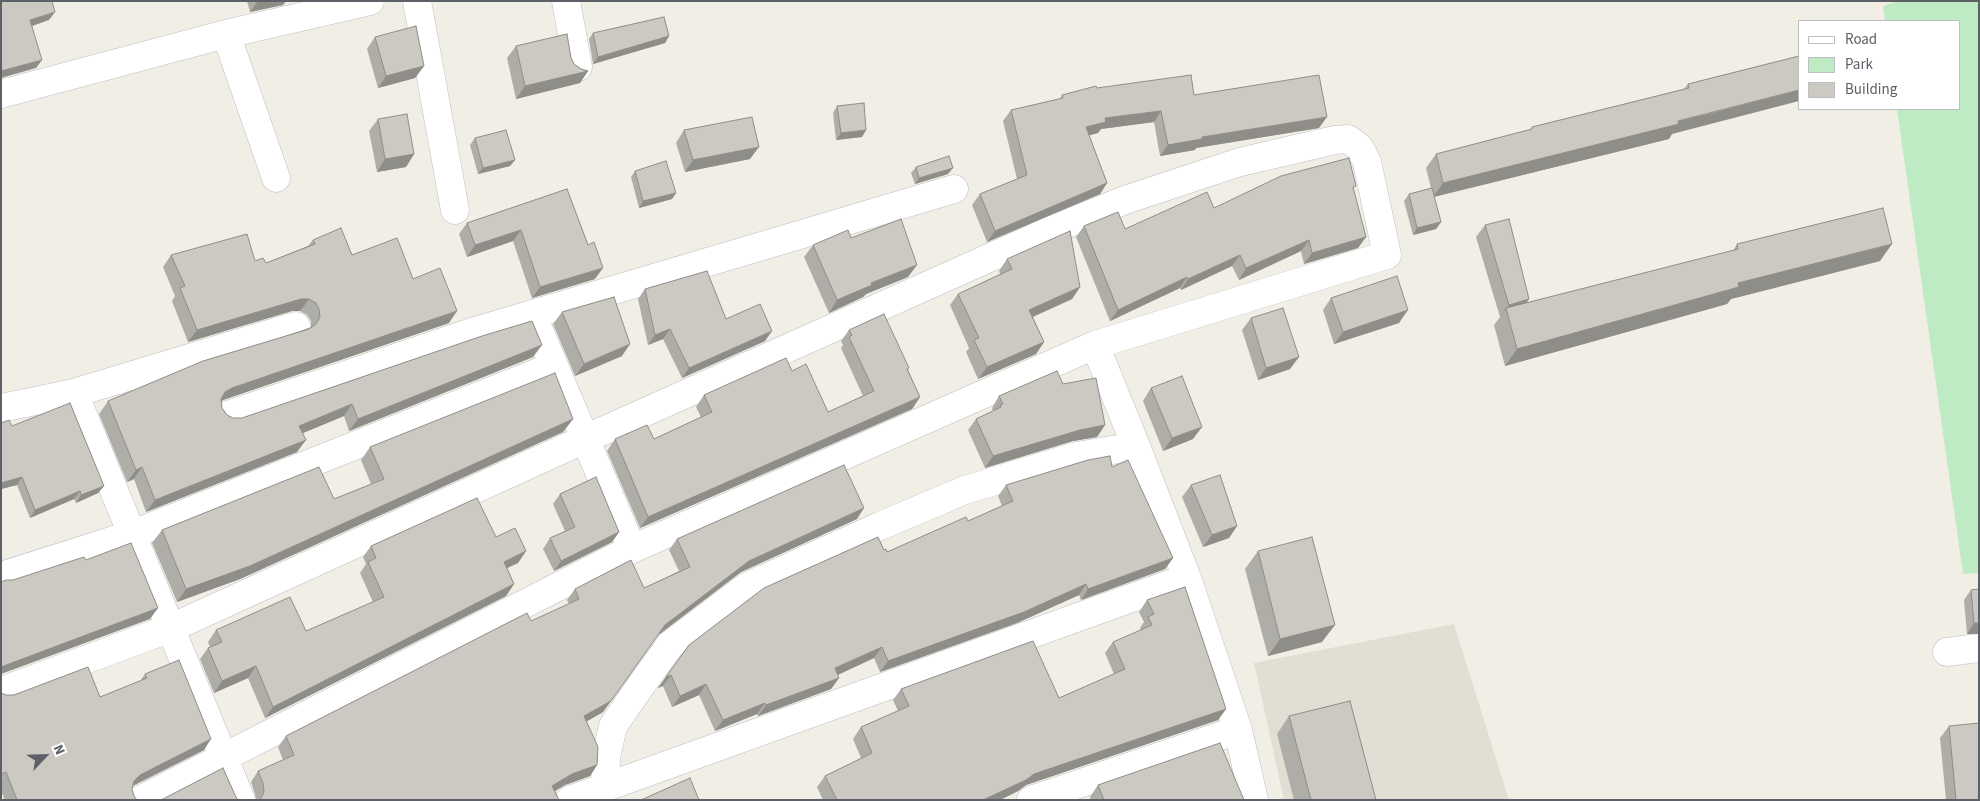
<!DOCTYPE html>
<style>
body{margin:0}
#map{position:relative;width:1980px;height:801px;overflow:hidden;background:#f1efe5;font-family:"Source Sans 3",sans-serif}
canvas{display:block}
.frame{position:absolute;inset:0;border:2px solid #5d6067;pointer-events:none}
.legend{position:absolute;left:1798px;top:20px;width:162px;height:90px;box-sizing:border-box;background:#fff;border:1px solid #bebfc2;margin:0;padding:6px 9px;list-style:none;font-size:15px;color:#5d6067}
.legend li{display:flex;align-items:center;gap:10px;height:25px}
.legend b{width:25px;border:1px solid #bebfc2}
.north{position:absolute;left:20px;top:731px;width:50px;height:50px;-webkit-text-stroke:4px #fff;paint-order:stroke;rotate:66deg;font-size:14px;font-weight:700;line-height:20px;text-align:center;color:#5d6067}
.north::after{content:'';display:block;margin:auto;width:18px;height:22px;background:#5d6067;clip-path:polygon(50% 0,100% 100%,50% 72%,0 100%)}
</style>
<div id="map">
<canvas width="1980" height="801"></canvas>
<div class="frame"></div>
<ul class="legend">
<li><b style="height:6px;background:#fff"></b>Road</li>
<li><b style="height:14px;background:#bfebc4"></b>Park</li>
<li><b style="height:14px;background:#ccc9c2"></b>Building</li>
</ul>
<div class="north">N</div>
</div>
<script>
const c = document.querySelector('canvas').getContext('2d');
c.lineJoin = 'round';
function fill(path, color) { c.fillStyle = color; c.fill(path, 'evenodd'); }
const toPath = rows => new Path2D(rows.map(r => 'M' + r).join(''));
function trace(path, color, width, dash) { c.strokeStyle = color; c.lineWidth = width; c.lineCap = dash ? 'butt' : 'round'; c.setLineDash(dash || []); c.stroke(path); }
fill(toPath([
 [1454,624,1509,800,1284,800,1254,663]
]), '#e1dfd4');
fill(toPath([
 [1898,1,1979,1,1979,573,1963,574,1897,109,1959,109,1959,21,1885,21,1883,6]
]), '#bfebc4');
const minor = toPath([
 [417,1,455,210],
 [566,1,578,67],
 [226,34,276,178],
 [1,94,226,34,370,1],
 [532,314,632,549],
 [1095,345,1136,446,1187,578,1238,730,1254,800],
 [74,393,241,800],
 [1,408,74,393,296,326],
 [228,415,469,333,954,189],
 [1,576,133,534,554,366],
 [1947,652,1979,648],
 [1,691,171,628,585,439,1047,232,1125,200,1240,162,1335,140,1348,139,1359,147,1363,154,1367,162,1387,255,1095,345,632,549,140,800],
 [605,787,606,758,613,726,642,684,670,645,748,586,880,526,965,490,1077,456,1136,446],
 [570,800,1187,578],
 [1031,800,1238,730]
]);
trace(minor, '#bdbec5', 29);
trace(minor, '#fff', 28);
fill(toPath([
 [247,1,286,1,283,5,250,12],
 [593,33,669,36,665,43,593,64,589,39],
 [375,37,424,66,415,78,378,88,367,49],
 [516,46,571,58,574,64,581,69,588,71,580,83,516,99,507,58],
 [1799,56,1672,134,1669,139,1434,197,1441,222,1436,229,1413,235,1404,201,1409,194,1431,188,1426,168,1436,154,1530,130,1532,127,1684,89,1688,84],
 [1097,88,1194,95,1319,128,1196,148,1195,150,1160,156,1154,122,1101,129,1098,133,1089,135,1107,183,1100,194,987,242,972,205,980,194,1017,179,1003,121,1011,110,1060,99,1062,95],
 [837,106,866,130,862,137,836,140,833,113],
 [378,119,414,154,406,167,377,172,369,131],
 [684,130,750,159,685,172,676,143],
 [475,138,515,160,510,166,478,174,470,145],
 [916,167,948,174,915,184,911,173],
 [635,171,676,193,672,199,639,208,631,177],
 [567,189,595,279,532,298,513,241,467,257,459,234,467,223],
 [1353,190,1366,237,1358,248,1304,264,1301,251,1239,280,1232,266,1181,290,1180,288,1110,321,1076,237,1084,226,1125,229,1214,208],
 [1485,225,1529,299,1526,303,1733,251,1737,244,1880,261,1731,299,1727,304,1505,366,1494,325,1500,317,1476,237],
 [851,238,908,277,866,294,863,297,829,313,804,257,813,245],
 [313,240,413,279,449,323,223,400,222,401,222,408,227,415,233,418,242,418,533,357,349,431,344,416,303,433,297,452,146,512,134,479,127,482,99,414,108,401,311,327,311,321,307,315,300,311,292,311,188,342,172,301,175,296,163,267,171,255,255,261,266,263,308,246],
 [1007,259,1080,287,1072,299,1033,317,1044,342,1036,354,978,379,966,352,969,348,950,305,958,294,1000,274,999,271],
 [645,289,726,319,765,341,682,378,663,339,648,345,638,299],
 [1331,298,1399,323,1334,344,1323,310],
 [562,312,622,356,575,376,553,324],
 [1251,318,1290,369,1258,380,1242,330],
 [849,330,909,368,908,370,920,397,912,409,640,528,607,451,615,439,654,439,701,417,696,407,704,395,792,371,828,412,863,396,841,348,843,345,841,341],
 [1063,384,1105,425,1097,437,1073,441,985,468,968,430,976,419,993,411,992,408,999,396],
 [1151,388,1193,439,1163,451,1143,401],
 [573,419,563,432,240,579,177,602,152,543,162,530,334,499,371,484,361,460,370,447],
 [1,423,12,426,104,486,98,493,76,503,74,499,30,518,17,485,1,489],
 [1112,467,1173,558,1165,569,1081,600,1079,595,1017,623,880,672,874,658,837,675,839,678,831,689,758,716,757,714,715,731,699,695,672,707,663,686,658,688,689,645,884,550,887,552,968,521,1002,506,998,496,1006,485],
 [1191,485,1237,526,1229,538,1203,547,1182,497],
 [560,494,619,532,612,542,554,571,543,549,550,538,565,531,553,504],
 [857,519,741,572,657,636,603,712,586,722,597,765,590,776,565,785,555,791,559,800,256,800,255,794,251,782,258,771,283,760,278,747,286,736,569,604,567,600,575,589,644,588,679,571,669,550,677,539],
 [496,537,526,551,518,563,507,568,514,584,506,596,265,718,248,678,214,693,200,659,208,648,210,647,208,642,216,630,306,631,373,602,360,573,366,564,363,557,371,546],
 [1258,551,1322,642,1268,656,1245,569],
 [1971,590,1979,634,1967,634,1964,600],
 [1147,600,1226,709,1218,720,1026,785,1018,791,1000,800,823,800,817,787,825,776,861,758,853,739,861,727,898,711,893,700,901,689,1059,698,1114,674,1105,653,1113,642,1141,630,1140,628,1144,622,1139,612],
 [145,674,204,750,133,786,132,789,134,796,137,800,5,800,1,791,1,693,6,695,100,697,140,681],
 [1289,716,1376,800,1294,800,1277,734],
 [1949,726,1979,800,1946,800,1940,738],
 [1098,785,1244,800,1091,800,1090,797]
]), '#afada7');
fill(toPath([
 [258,1,286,1,283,5,250,12],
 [55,12,49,20,24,29,30,20],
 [669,36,665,43,593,64,598,57],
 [42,60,36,68,1,78,1,71,3,70],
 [424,66,415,78,378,88,386,76],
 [588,71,580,83,516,99,525,86],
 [1799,90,1799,101,1672,134,1669,139,1433,197,1443,183],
 [1161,111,1154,122,1101,129,1098,133,1079,138,1086,127,1105,118],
 [1327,117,1319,128,1196,148,1195,150,1160,156,1168,145,1202,137],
 [866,130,862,137,836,140,841,133],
 [759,147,750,159,685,172,693,160],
 [414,154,406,167,377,172,385,159],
 [515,160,510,166,478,174,483,168],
 [953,168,948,174,915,184,919,178],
 [1107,183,1100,194,987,242,995,231],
 [676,193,672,199,639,208,643,201],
 [1441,222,1436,229,1413,235,1417,228],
 [521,230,513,241,467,257,475,245],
 [1366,237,1358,248,1304,264,1312,253],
 [1309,240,1301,251,1239,280,1246,268],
 [1892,244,1880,261,1731,299,1727,304,1505,366,1517,349,1738,283],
 [1240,255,1232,266,1181,290,1188,279],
 [917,265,908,277,866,294,863,297,829,313,837,300,871,283],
 [603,268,595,279,532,298,540,287],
 [1187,277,1180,288,1110,321,1118,310],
 [1080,287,1072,299,1021,322,1029,310],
 [301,299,309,299,300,311,292,311,188,342,197,330],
 [1529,299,1521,311,1506,308,1500,317,1509,305],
 [1408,310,1399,323,1334,344,1343,332],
 [457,311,449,323,223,400,217,404,225,392,232,388],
 [670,329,663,339,648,345,655,335],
 [772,331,765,341,682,378,689,368],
 [1044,342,1036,354,978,379,987,367],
 [630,344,622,356,575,376,584,364],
 [542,345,533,357,349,431,358,419],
 [1299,357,1290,369,1258,380,1266,368],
 [920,397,912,409,640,528,648,517],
 [352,404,344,416,291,438,299,426],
 [573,419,563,432,240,579,177,602,186,589],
 [1105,425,1097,437,1073,441,985,468,993,456,1080,430],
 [1202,427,1193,439,1163,451,1172,438],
 [306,440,297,452,146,512,155,500],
 [142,467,134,479,127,482,136,470],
 [22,477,17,485,1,489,1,483],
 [104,486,98,493,76,503,81,495],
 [80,491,74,499,30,518,35,510],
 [864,508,857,519,741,572,657,636,603,712,576,727,584,716,665,625,749,561],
 [1237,526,1229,538,1203,547,1212,535],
 [619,532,612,542,554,571,561,561],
 [526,551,518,563,496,573,504,562],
 [1173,558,1165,569,1081,600,1088,589],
 [514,584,506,596,265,718,273,707],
 [1086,584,1079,595,1017,623,880,672,888,661],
 [158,608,150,619,1,674,1,667,3,665],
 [1974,623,1979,623,1979,634,1967,634],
 [1335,625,1322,642,1268,656,1280,639],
 [882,647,874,658,827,680,835,668],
 [256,666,248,678,214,693,222,681],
 [671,675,663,686,658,688,666,677],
 [839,678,831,689,758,716,766,705],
 [706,684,699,695,672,707,680,696],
 [765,703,757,714,715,731,723,720],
 [1226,709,1218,720,1026,785,1018,791,1000,800,983,800,1034,774],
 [211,739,204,750,132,786,134,781,140,775],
 [597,765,590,776,565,785,545,797,552,786,572,774]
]), '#8f8d88');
const building = toPath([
 [1,1,52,1,55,12,30,20,42,60,1,71,1,1],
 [664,17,669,36,598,57,593,33,664,17],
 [416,26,424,66,386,76,375,37,416,26],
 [567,34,571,58,574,64,581,69,588,71,525,86,516,46,567,34],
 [1799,56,1799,90,1678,121,1679,124,1443,183,1436,154,1532,129,1532,127,1689,88,1688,84,1799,56],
 [1191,75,1194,95,1319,75,1327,117,1202,137,1202,139,1168,145,1161,111,1105,118,1106,122,1086,127,1107,183,995,231,980,194,1027,175,1011,110,1063,98,1062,95,1096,86,1097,88,1191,75],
 [864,103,866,130,841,133,837,106,864,103],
 [407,114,414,154,385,159,378,119,407,114],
 [752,117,759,147,693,160,684,130,752,117],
 [506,130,515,160,483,168,475,138,506,130],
 [949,156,953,168,919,178,916,167,949,156],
 [1349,158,1356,186,1353,187,1366,237,1312,253,1309,240,1246,268,1240,255,1188,279,1187,277,1118,310,1084,226,1118,212,1125,229,1207,192,1214,208,1281,176,1349,158],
 [666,161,676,193,643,201,635,171,666,161],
 [1432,188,1441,222,1417,228,1409,194,1432,188],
 [567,189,588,245,594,242,603,268,540,287,521,230,475,245,467,223,567,189],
 [1883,208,1892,244,1738,283,1739,287,1517,349,1506,308,1738,249,1737,244,1883,208],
 [901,219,917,265,871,283,872,285,837,300,813,245,848,230,851,238,901,219],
 [1509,219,1529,299,1509,305,1485,225,1509,219],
 [341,228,352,255,397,238,413,279,440,268,457,311,232,388,225,392,221,399,222,408,227,415,233,418,242,418,482,336,532,321,542,345,358,419,352,404,299,426,306,440,155,500,142,467,136,470,108,401,203,361,309,329,316,324,320,317,319,309,316,303,309,299,301,299,197,330,180,288,185,286,171,255,247,234,255,261,263,258,266,263,315,244,313,240,341,228],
 [1070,231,1080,287,1029,310,1044,342,987,367,974,340,979,338,958,294,1012,269,1007,259,1070,231],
 [707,271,726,319,760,304,772,331,689,368,670,329,655,335,645,289,707,271],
 [1397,276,1408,310,1343,332,1331,298,1397,276],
 [614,297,630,344,584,364,562,312,614,297],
 [1283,308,1299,357,1266,368,1251,318,1283,308],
 [884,314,909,368,907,369,920,397,648,517,615,439,647,425,654,439,712,412,704,395,786,358,792,371,806,364,828,412,874,391,849,337,852,335,849,330,884,314],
 [1057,371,1063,384,1096,378,1105,425,1080,430,993,456,976,419,1001,407,1000,405,1003,404,999,396,1057,371],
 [555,373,573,419,250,566,186,589,162,530,319,467,334,499,384,479,370,447,555,373],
 [1182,376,1202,427,1172,438,1151,388,1182,376],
 [70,403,104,486,81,495,80,491,35,510,22,477,1,483,1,423,9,420,12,426,70,403],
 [1110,456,1112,467,1128,460,1173,558,1088,589,1086,584,1024,612,888,661,882,647,835,668,839,678,766,705,765,703,723,720,706,684,680,696,671,675,666,677,689,645,764,588,878,537,884,550,886,549,887,552,966,517,968,521,1013,501,1006,485,1088,460,1110,456],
 [844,465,864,508,749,561,665,625,611,701,584,716,598,747,597,765,572,774,552,786,559,800,260,800,264,792,263,783,258,771,294,755,286,736,527,613,531,621,579,599,575,589,631,560,644,588,690,567,677,539,844,465],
 [1220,475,1237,526,1212,535,1191,485,1220,475],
 [596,477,619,532,561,561,550,538,575,527,560,494,596,477],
 [477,498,496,537,515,528,526,551,504,562,514,584,273,707,256,666,222,681,208,648,222,642,216,630,290,597,306,631,384,597,368,562,376,558,371,546,477,498],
 [1312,537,1335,625,1280,639,1258,551,1312,537],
 [131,543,158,608,1,667,1,582,6,580,13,580,84,557,86,560,131,543],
 [1185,587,1226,709,1034,774,1026,780,983,800,837,800,825,776,872,753,861,727,909,706,901,689,1033,641,1059,698,1125,669,1113,642,1152,625,1148,617,1154,614,1147,600,1185,587],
 [1979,589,1979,623,1974,623,1971,590,1979,589],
 [179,660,211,739,140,775,134,781,132,789,134,796,137,800,17,800,6,772,1,774,1,693,6,695,14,695,88,667,100,697,147,678,145,674,179,660],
 [1350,701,1376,800,1311,800,1289,716,1350,701],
 [1979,723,1979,800,1956,800,1949,726,1979,723],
 [1220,743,1244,800,1104,800,1098,785,1220,743],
 [223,768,235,795,238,800,161,800,223,768],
 [690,778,699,800,641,800,690,778]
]);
fill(building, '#ccc9c2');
trace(building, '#8f8d88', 1);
</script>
